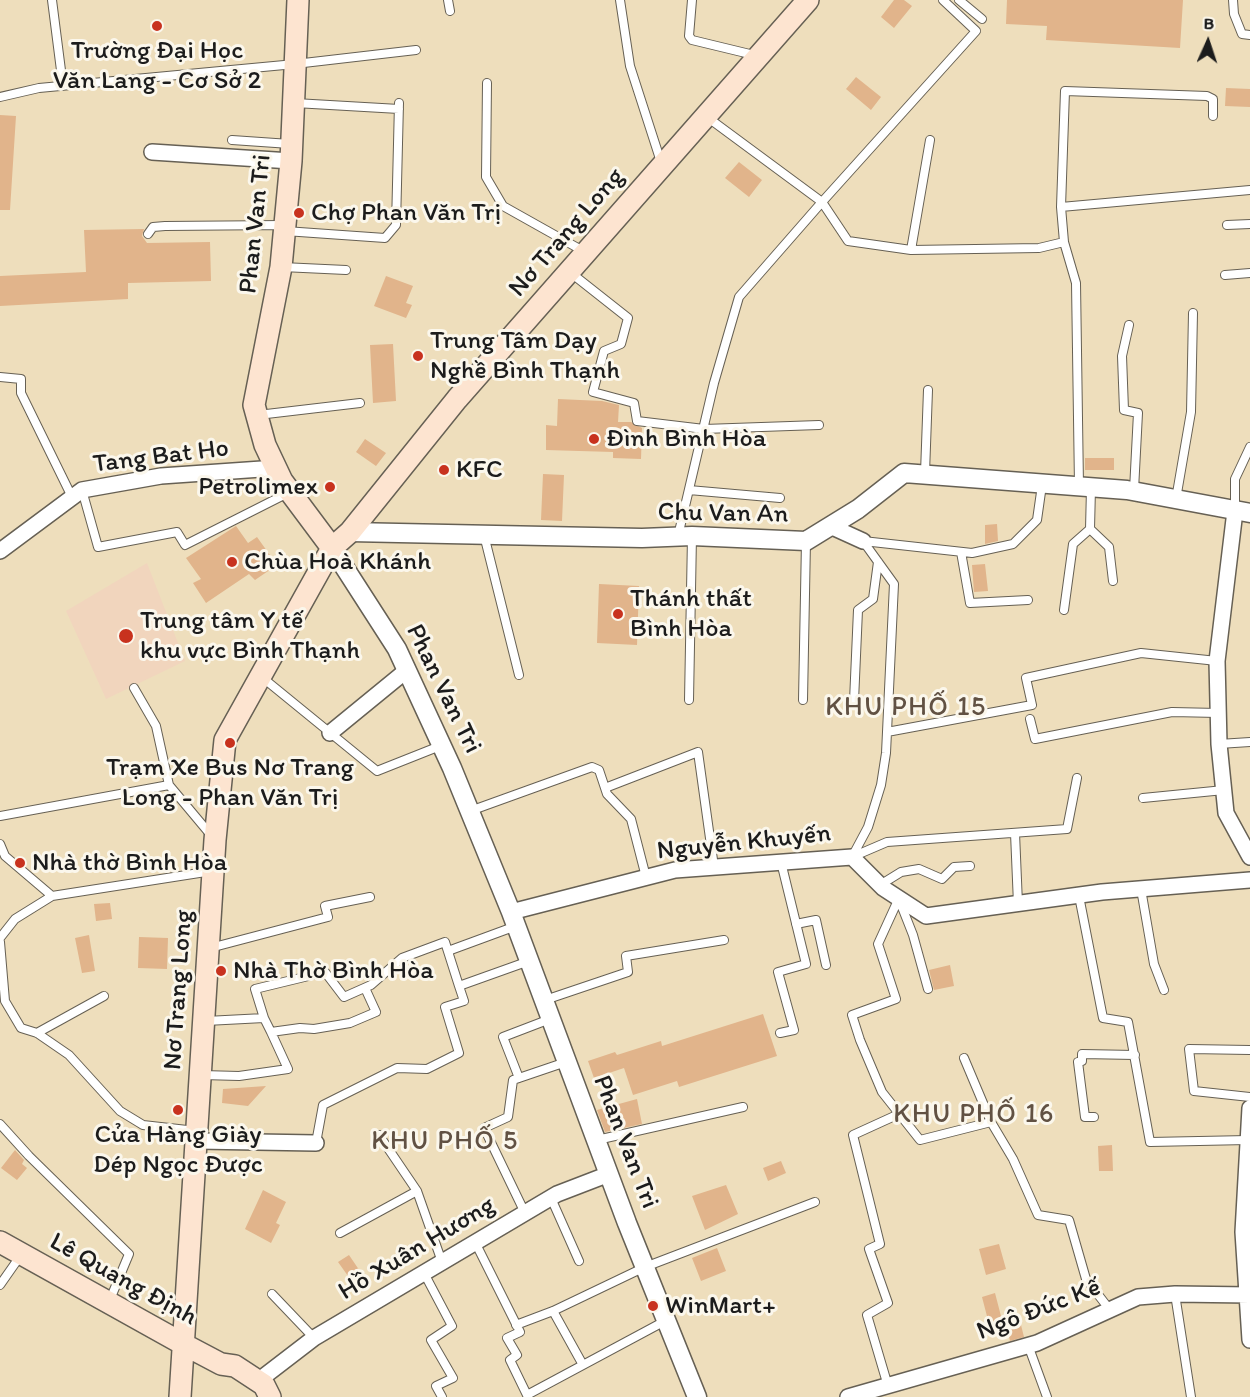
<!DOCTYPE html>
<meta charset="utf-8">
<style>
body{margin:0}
#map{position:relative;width:1250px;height:1397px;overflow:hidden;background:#eedebc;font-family:Itim,sans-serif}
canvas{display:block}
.north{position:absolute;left:1178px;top:12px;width:60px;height:60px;-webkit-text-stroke:4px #fbf7ec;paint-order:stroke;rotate:3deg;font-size:16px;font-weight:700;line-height:24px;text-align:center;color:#1c1c1c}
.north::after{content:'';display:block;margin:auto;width:21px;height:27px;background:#1c1c1c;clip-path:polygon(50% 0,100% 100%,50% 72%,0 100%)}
</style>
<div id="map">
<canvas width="1250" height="1397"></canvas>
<div class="north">B</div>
</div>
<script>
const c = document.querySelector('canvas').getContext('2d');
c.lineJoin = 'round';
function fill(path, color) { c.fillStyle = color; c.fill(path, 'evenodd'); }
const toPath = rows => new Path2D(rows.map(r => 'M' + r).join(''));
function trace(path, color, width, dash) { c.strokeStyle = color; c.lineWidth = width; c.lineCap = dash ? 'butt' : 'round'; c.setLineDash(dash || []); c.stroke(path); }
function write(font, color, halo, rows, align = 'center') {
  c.font = font + ' Itim,sans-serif'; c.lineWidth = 6; c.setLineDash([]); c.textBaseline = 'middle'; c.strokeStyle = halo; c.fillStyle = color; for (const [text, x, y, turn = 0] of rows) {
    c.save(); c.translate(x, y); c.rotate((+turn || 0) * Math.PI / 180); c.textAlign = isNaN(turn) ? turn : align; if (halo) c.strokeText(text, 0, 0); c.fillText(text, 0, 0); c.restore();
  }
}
fill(toPath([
 [147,563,185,661,106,699,66,611]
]), '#f1d5bd');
fill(toPath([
 [894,0,904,0,912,6,894,28,881,17],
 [1007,0,1183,0,1180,48,1046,40,1047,26,1006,24],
 [856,77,881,97,871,110,846,89],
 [1226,88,1250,89,1250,107,1225,106],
 [0,115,16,116,10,210,0,210],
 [739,162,762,180,749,197,725,178],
 [144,229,142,236,147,243,210,242,211,281,128,283,128,299,0,306,0,276,86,272,84,230],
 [386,276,413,286,406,303,412,305,406,318,374,306],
 [393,344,396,401,373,403,370,345],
 [558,399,602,401,619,405,618,422,631,422,642,428,641,459,613,458,613,452,546,450,546,425,557,426],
 [365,439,386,453,376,466,356,452],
 [1085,458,1114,458,1114,470,1085,470],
 [543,474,564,475,562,521,541,520],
 [997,524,998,541,985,544,985,525],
 [236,526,248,543,257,537,277,565,255,580,249,574,206,603,193,583,201,579,186,558],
 [985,564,988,591,974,592,972,565],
 [599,584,639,586,637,645,597,643],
 [110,903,112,919,96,921,94,904],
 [89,935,95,971,82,973,75,938],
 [139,937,168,938,167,969,138,968],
 [950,965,954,986,934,990,929,970],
 [763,1014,777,1056,679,1087,677,1081,633,1095,624,1068,594,1078,588,1061,615,1052,617,1055,661,1041,662,1046],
 [266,1086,248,1106,222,1103,223,1089],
 [637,1099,642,1124,605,1132,597,1110],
 [1112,1145,1113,1171,1099,1171,1098,1146],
 [15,1150,24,1160,22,1164,27,1168,17,1180,1,1168],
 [781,1161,786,1173,768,1181,763,1168],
 [726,1185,738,1214,705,1230,692,1196],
 [263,1190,286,1202,276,1223,280,1225,271,1243,245,1229],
 [999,1244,1006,1269,986,1275,979,1249],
 [717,1248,726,1271,701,1281,692,1258],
 [349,1255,368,1283,358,1290,338,1262],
 [995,1293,1002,1320,989,1324,982,1297],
 [1020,1321,1024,1337,1010,1341,1006,1325]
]), '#e1b48b');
const service = toPath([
 [52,0,63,86],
 [448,0,450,11],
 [620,0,630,66,661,162],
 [692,0,689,36,692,40,754,55],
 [959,0,982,19],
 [1233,0,1234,14,1242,34,1250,35],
 [487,83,486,177,503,206,585,252],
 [0,97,39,88,295,64,416,50],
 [295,103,399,109],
 [707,117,822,202,976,31,943,0],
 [232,140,290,144],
 [1061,207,1250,190],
 [1227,225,1250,224],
 [285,231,385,238,396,225,399,103],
 [148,234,153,227,165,226,283,225],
 [1064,242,1076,283,1079,486],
 [911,250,930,140],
 [282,267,346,270],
 [571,273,628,318,621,344,604,351,593,392,634,403,637,421,704,429,819,425],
 [1225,275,1250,273],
 [1129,325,1122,356,1124,410,1138,413,1134,490],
 [0,377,21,379,21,393,72,497],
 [258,415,360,403],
 [925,473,928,390],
 [82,490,98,547,177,532,185,545,288,493],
 [689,490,780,498],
 [1176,499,1191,412,1193,313],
 [1235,511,1235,479,1250,447],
 [1090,529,1109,547,1113,581],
 [484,535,519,675],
 [678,536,714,383,739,297,822,202,848,241,911,250,1039,248,1064,242,1061,207,1065,91,1207,96,1213,99,1213,116],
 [863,541,972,553,1013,544,1037,520,1042,485],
 [961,552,970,603,1028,600],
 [1064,610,1073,544,1090,529,1091,488],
 [263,678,377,771,440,746],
 [134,688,156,726,169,785,210,834],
 [689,700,692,536],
 [803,700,806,541],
 [854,701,858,610,873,599,878,562],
 [1030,719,1035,739,1172,712,1218,713],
 [887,732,1032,705,1026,678,1141,653,1217,661],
 [1219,744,1250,742],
 [605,788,698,752,714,867],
 [1143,798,1224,790],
 [470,811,592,767,599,770,607,794,631,819,646,877],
 [0,816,169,785],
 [1015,833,1018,904],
 [0,844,5,856,52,896],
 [852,857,868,827,881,785,886,753,894,584,863,541],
 [852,857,887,842,1067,829,1077,778],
 [880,885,901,872,919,869,942,879,954,867,970,866],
 [1141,889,1154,964,1164,990],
 [1079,896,1103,1018,1128,1022,1150,1142,1248,1140],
 [899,898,878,944,896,999,852,1015,860,1040,882,1092,920,1140,991,1122],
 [900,902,913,935,928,989],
 [796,924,816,920,826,965],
 [0,938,15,919,52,896,212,871],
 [0,942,5,1001,21,1028,37,1033,69,1055,120,1111,143,1125,196,1131],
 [210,948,328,917,325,906,370,897],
 [448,951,516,926],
 [545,1000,628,972,626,956,724,940],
 [264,1018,255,989,325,972,344,997,371,985,402,958,445,942,459,986],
 [206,1021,264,1018,271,1032,300,1028,314,1029,350,1023,376,1012,365,988],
 [37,1033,104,996],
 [780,1033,794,1030,778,972,806,964,781,862],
 [1250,1050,1189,1049,1194,1091,1250,1097],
 [964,1058,991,1122,1013,1159,1038,1215,1069,1220,1086,1279,1110,1310],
 [202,1075,239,1076,288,1069,271,1032],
 [519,1078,503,1037,550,1019],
 [1094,1117,1085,1117,1078,1062,1082,1061,1082,1054,1135,1055],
 [0,1124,29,1156,129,1254,109,1302],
 [379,1135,417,1191,442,1262],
 [597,1140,743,1107],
 [316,1143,323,1105,397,1068,427,1069,459,1053,445,1007,464,1001,459,986,529,961],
 [551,1198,579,1261],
 [525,1213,484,1128,508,1117,513,1080,566,1062],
 [340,1233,417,1191],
 [475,1242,520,1332,507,1338,517,1355,510,1360,527,1395,665,1321],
 [424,1273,452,1326,431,1340,453,1378,436,1386,442,1397],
 [0,1285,21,1255],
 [272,1294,314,1338],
 [1175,1294,1191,1397],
 [553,1311,583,1365],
 [516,1325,553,1311,645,1267,815,1202],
 [1028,1345,1047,1397],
 [888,1386,867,1315,888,1303,869,1249,880,1244,853,1135,899,1114]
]);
const minor = toPath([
 [152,152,291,161],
 [1235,511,1217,661,1219,744,1226,813,1250,857],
 [830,526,863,541],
 [0,551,82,490,161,476,276,468],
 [330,733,407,670],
 [511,912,675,870,852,857,883,888,926,916,1102,892,1250,880],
 [1250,1108,1243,1232,1250,1340],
 [197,1141,316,1143],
 [258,1381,314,1338,557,1194,609,1174],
 [848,1397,1037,1343,1138,1297,1175,1294,1250,1295]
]);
const tertiary = toPath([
 [350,532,642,538,692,536,806,541,858,509,904,473,1127,490,1250,513],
 [332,548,397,649,452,768,511,912,627,1223,697,1397]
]);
const secondary = toPath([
 [298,0,291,161,281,267,254,405,265,445,282,481,332,548],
 [0,1242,185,1345,221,1364,235,1366,264,1385,270,1397],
 [180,1397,215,840,225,740,332,548,350,532,457,399,808,0]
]);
trace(service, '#666054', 10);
trace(minor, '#666054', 18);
trace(tertiary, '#666054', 21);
trace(secondary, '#666054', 24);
trace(service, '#fff', 8);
trace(minor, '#fff', 15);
trace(tertiary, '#fff', 18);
trace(secondary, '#fde4d0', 21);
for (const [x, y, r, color] of [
 [157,26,6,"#c8321e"],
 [299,213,6,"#c8321e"],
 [418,356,6,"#c8321e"],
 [594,439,6,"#c8321e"],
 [444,470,6,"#c8321e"],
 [330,487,6,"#c8321e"],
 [232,562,6,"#c8321e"],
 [618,614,6,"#c8321e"],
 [126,636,8,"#c8321e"],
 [230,743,6,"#c8321e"],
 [20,863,6,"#c8321e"],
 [221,971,6,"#c8321e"],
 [178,1110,6,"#c8321e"],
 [653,1306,6,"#c8321e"]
]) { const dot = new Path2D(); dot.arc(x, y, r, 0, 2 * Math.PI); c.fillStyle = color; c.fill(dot); trace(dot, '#fbf7ec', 2); }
write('26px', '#1c1c1c', '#fbf7ec', [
 ["Trường Đại Học",157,51,"center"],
 ["Văn Lang - Cơ Sở 2",157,81,"center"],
 ["Chợ Phan Văn Trị",311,213],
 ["Trung Tâm Dạy",430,341],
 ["Nghề Bình Thạnh",430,371],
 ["Đình Bình Hòa",606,439],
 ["KFC",456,470],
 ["Petrolimex",318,487,"right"],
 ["Chùa Hoà Khánh",244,562],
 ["Thánh thất",630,599],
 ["Bình Hòa",630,629],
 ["Trung tâm Y tế",140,621],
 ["khu vực Bình Thạnh",140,651],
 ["Trạm Xe Bus Nơ Trang",230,768,"center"],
 ["Long - Phan Văn Trị",230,798,"center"],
 ["Nhà thờ Bình Hòa",32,863],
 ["Nhà Thờ Bình Hòa",233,971],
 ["Cửa Hàng Giày",178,1135,"center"],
 ["Dép Ngọc Được",178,1165,"center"],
 ["WinMart+",665,1306]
], 'left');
write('26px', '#1c1c1c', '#fbf7ec', [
 ["Phan Van Tri",256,224,-84],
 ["Nơ Trang Long",567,233,-49],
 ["Tang Bat Ho",161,457,-7],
 ["Chu Van An",723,514,1],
 ["Phan Van Tri",443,689,64],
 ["Nguyễn Khuyến",744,843,-6],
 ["Nơ Trang Long",179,990,-86],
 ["Phan Van Tri",625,1142,69],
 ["Hồ Xuân Hương",417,1249,-31],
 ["Lê Quang Định",123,1280,29],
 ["Ngô Đức Kế",1039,1310,-21]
]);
c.letterSpacing = '1.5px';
write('27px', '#615143', '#fbf7ec', [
 ["KHU PHỐ 15",906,708],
 ["KHU PHỐ 16",974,1115],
 ["KHU PHỐ 5",445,1142]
]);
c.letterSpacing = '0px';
</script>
